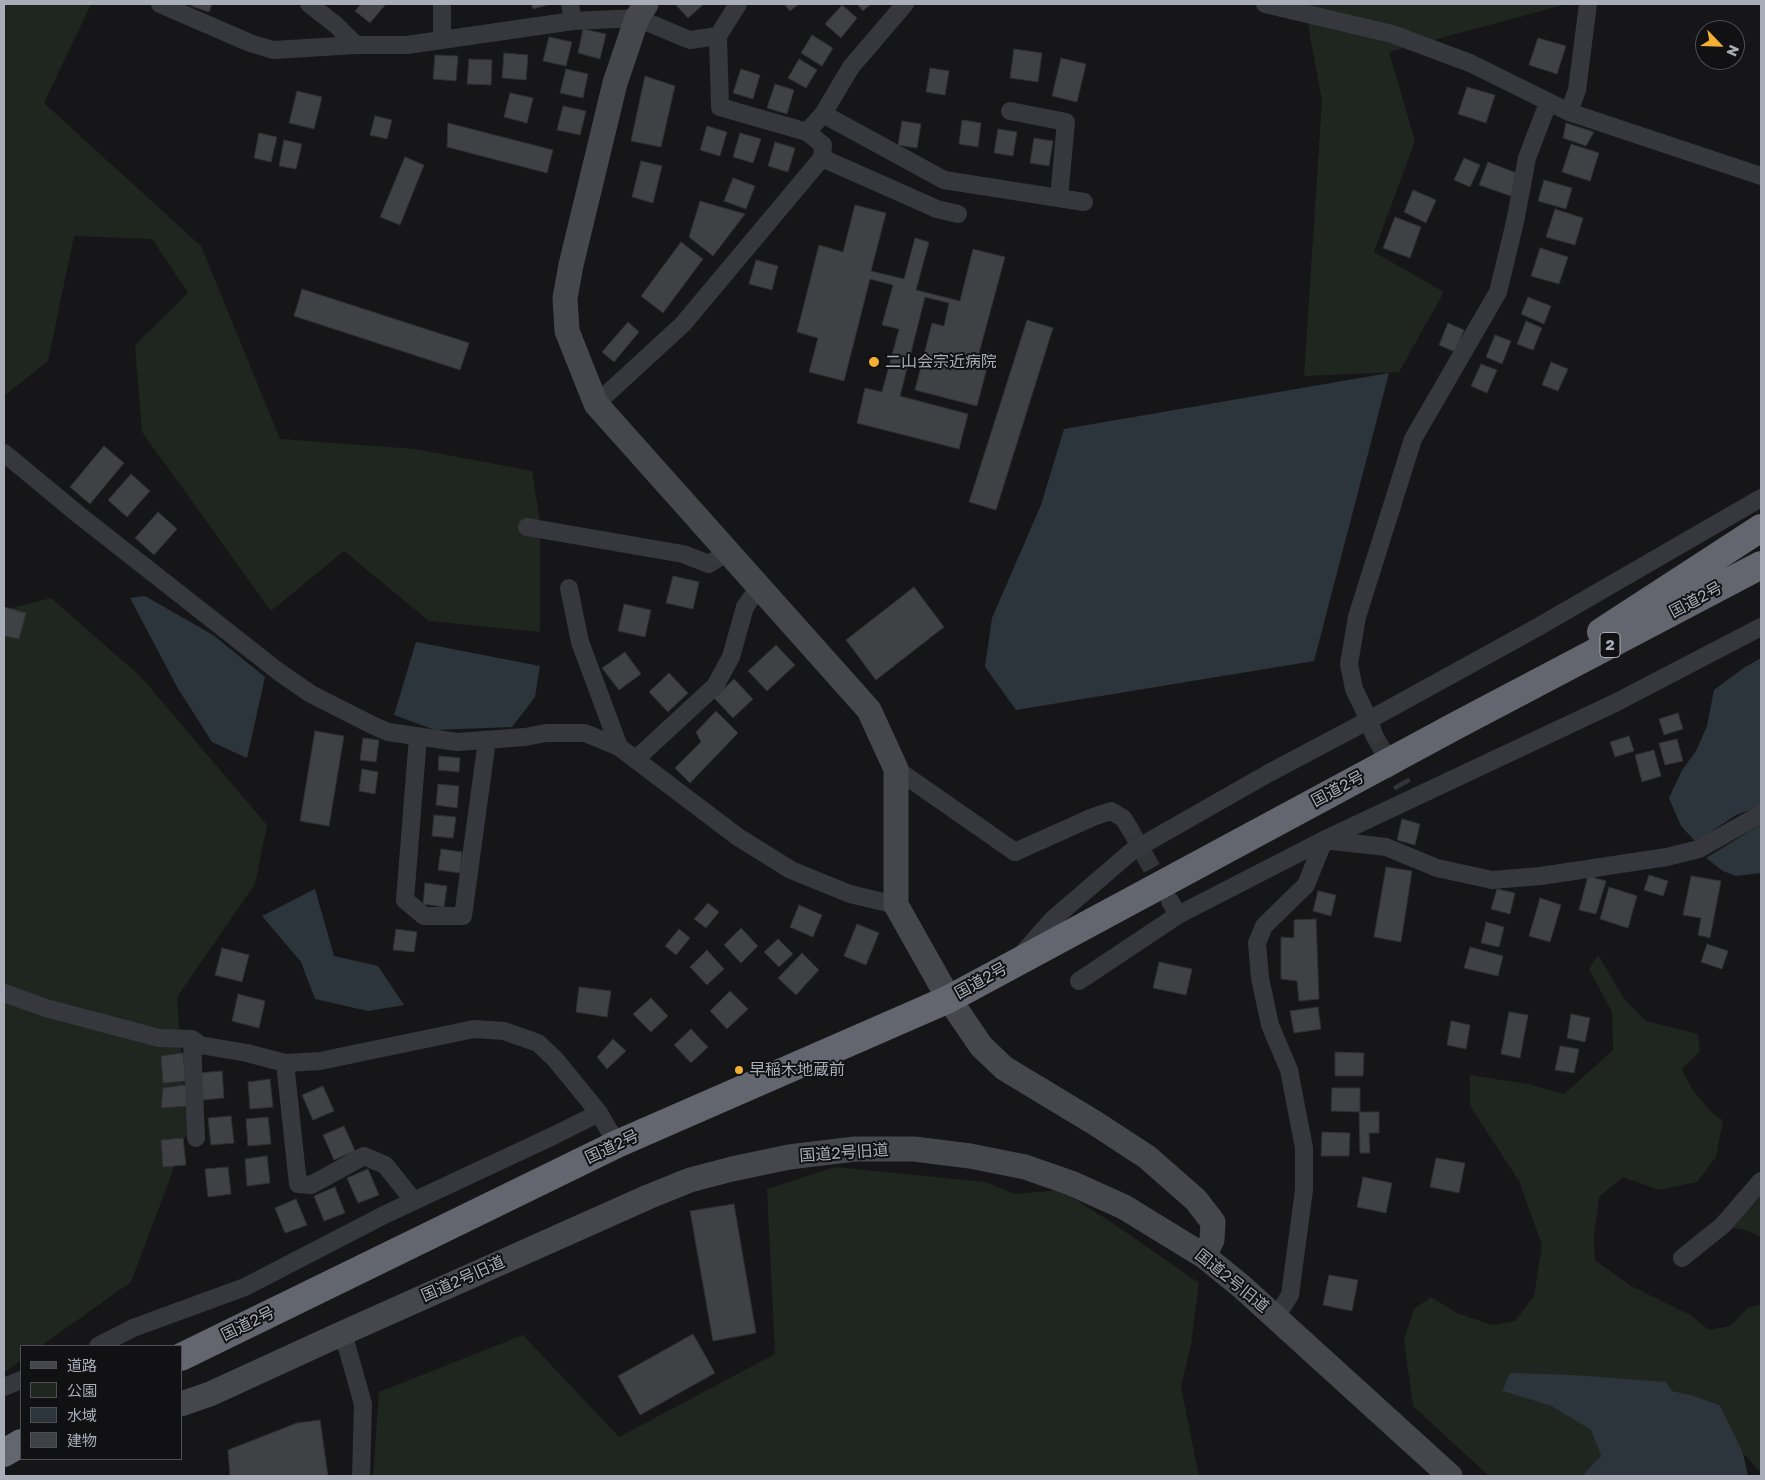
<!DOCTYPE html>
<meta charset="utf-8">
<style>
body{margin:0}
#map{position:relative;width:1765px;height:1480px;overflow:hidden;background:#161618;font-family:"Golos Text","Noto Sans JP",sans-serif}
canvas{display:block}
.frame{position:absolute;inset:0;border:5px solid #a8adb8;pointer-events:none}
.legend{position:absolute;left:20px;top:1345px;width:162px;height:115px;box-sizing:border-box;background:#111113;border:1px solid #4d4f55;margin:0;padding:6px 9px;list-style:none;font-size:15px;color:#a8adb8}
.legend li{display:flex;align-items:center;gap:10px;height:25px}
.legend b{width:25px;border:1px solid #4d4f55}
.north{position:absolute;left:1695px;top:20px;width:50px;height:50px;box-sizing:border-box;background:#111113;border:1px solid #4d4f55;border-radius:50%;rotate:114deg;font-size:14px;font-weight:700;line-height:20px;text-align:center;color:#a8adb8}
.north::after{content:'';display:block;margin:auto;width:18px;height:22px;background:#f2b134;clip-path:polygon(50% 0,100% 100%,50% 72%,0 100%)}
</style>
<div id="map">
<canvas width="1765" height="1480"></canvas>
<div class="frame"></div>
<ul class="legend">
<li><b style="height:6px;background:#45474d"></b>道路</li>
<li><b style="height:14px;background:#1e261f"></b>公園</li>
<li><b style="height:14px;background:#2c353c"></b>水域</li>
<li><b style="height:14px;background:#404145"></b>建物</li>
</ul>
<div class="north">N</div>
</div>
<script>
const c = document.querySelector('canvas').getContext('2d');
c.lineJoin = 'round';
function fill(path, color) { c.fillStyle = color; c.fill(path, 'evenodd'); }
const toPath = rows => new Path2D(rows.map(r => 'M' + r).join(''));
function trace(path, color, width, dash) { c.strokeStyle = color; c.lineWidth = width; c.lineCap = dash ? 'butt' : 'round'; c.setLineDash(dash || []); c.stroke(path); }
function write(font, color, halo, rows, align = 'center') {
  c.font = font + ' "Golos Text","Noto Sans JP",sans-serif'; c.lineWidth = 4; c.setLineDash([]); c.textBaseline = 'middle'; c.strokeStyle = halo; c.fillStyle = color; for (const [text, x, y, turn = 0] of rows) {
    c.save(); c.translate(x, y); c.rotate((+turn || 0) * Math.PI / 180); c.textAlign = isNaN(turn) ? turn : align; if (halo) c.strokeText(text, 0, 0); c.fillText(text, 0, 0); c.restore();
  }
}
fill(toPath([
 [4,4,91,4,44,103,201,246,280,439,415,449,532,471,540,521,540,632,429,621,344,551,271,611,142,432,135,345,188,293,152,239,74,236,48,361,4,396],
 [1306,4,1567,4,1389,52,1415,141,1374,252,1444,292,1399,372,1304,376,1322,100,1310,37],
 [51,598,140,676,267,825,255,884,177,997,187,1133,131,1282,41,1346,21,1346,21,1360,4,1373,4,610],
 [1598,955,1625,1000,1646,1021,1698,1034,1700,1051,1682,1069,1692,1089,1710,1111,1723,1121,1716,1157,1697,1182,1659,1190,1623,1177,1599,1197,1594,1235,1595,1260,1631,1286,1692,1316,1709,1330,1730,1326,1748,1308,1761,1304,1761,1473,1743,1453,1720,1405,1691,1395,1672,1391,1502,1391,1551,1406,1591,1430,1601,1456,1582,1476,1489,1476,1413,1406,1404,1340,1414,1309,1431,1297,1457,1313,1492,1325,1515,1321,1534,1296,1542,1245,1519,1181,1470,1106,1470,1075,1528,1084,1564,1094,1613,1050,1612,1012,1589,969],
 [835,1167,985,1182,1015,1194,1060,1190,1111,1222,1199,1283,1191,1344,1181,1387,1199,1476,373,1476,379,1392,523,1335,619,1437,775,1354,767,1189],
 [1761,1190,1761,1237,1745,1230,1729,1227]
]), '#1e261f');
fill(toPath([
 [1389,373,1314,661,1016,710,985,667,992,618,1041,505,1064,429],
 [145,596,213,635,265,677,247,758,212,742,177,687,130,598],
 [416,642,540,666,535,697,512,727,435,730,394,715],
 [1761,658,1761,806,1736,815,1696,842,1681,826,1669,798,1682,770,1696,751,1707,726,1714,690,1745,667],
 [1761,824,1761,873,1736,876,1723,871,1706,858],
 [315,889,334,956,378,966,404,1005,368,1011,315,999,301,962,262,916],
 [1510,1373,1572,1375,1666,1382,1672,1391,1691,1395,1720,1405,1743,1453,1748,1476,1582,1476,1601,1456,1591,1430,1551,1406,1502,1391]
]), '#2c353c');
const building = toPath([
 [192,4,212,4,209,12,191,6,192,4],
 [361,4,386,4,370,23,355,11,361,4],
 [531,4,551,4,533,9,531,4],
 [675,4,704,4,688,18,675,4],
 [784,4,799,4,790,11,784,4],
 [857,4,871,4,863,11,857,4],
 [842,5,857,18,841,38,825,24,842,5],
 [583,29,606,34,600,59,578,53,583,29],
 [812,35,833,48,822,66,801,53,812,35],
 [549,37,572,42,566,66,543,61,549,37],
 [1538,38,1566,46,1557,74,1529,65,1538,38],
 [1014,49,1042,53,1038,82,1010,78,1014,49],
 [504,53,528,55,526,80,502,78,504,53],
 [435,55,458,56,456,81,433,79,435,55],
 [1061,58,1086,64,1077,102,1052,96,1061,58],
 [469,59,492,60,491,85,467,84,469,59],
 [799,59,817,70,806,88,788,78,799,59],
 [930,68,949,71,945,95,926,92,930,68],
 [566,69,588,74,583,98,560,93,566,69],
 [741,69,760,75,753,99,733,93,741,69],
 [645,76,675,86,661,147,631,141,645,76],
 [775,84,794,90,787,114,767,108,775,84],
 [1467,87,1495,95,1486,123,1458,114,1467,87],
 [297,91,322,97,314,129,289,123,297,91],
 [510,93,533,98,527,123,504,117,510,93],
 [563,106,586,111,580,135,557,130,563,106],
 [375,116,392,120,387,139,370,135,375,116],
 [962,120,981,123,978,147,959,144,962,120],
 [902,121,921,124,917,148,898,145,902,121],
 [448,123,553,150,547,173,447,147,448,123],
 [1566,123,1594,132,1586,146,1563,138,1566,123],
 [707,126,727,132,720,156,700,150,707,126],
 [998,129,1017,132,1013,156,994,153,998,129],
 [259,133,277,137,271,162,254,158,259,133],
 [740,133,761,139,753,163,733,157,740,133],
 [1034,138,1053,141,1049,166,1030,163,1034,138],
 [284,140,302,144,296,169,279,166,284,140],
 [775,142,795,148,788,172,768,166,775,142],
 [1571,144,1599,153,1590,181,1562,172,1571,144],
 [405,157,424,165,400,225,380,217,405,157],
 [1464,158,1480,165,1470,187,1454,180,1464,158],
 [641,161,662,166,653,203,632,197,641,161],
 [1488,162,1519,174,1511,196,1479,185,1488,162],
 [733,178,755,186,746,209,724,201,733,178],
 [1544,180,1572,188,1566,209,1538,201,1544,180],
 [1413,190,1436,200,1426,223,1404,212,1413,190],
 [700,201,745,214,713,256,689,237,700,201],
 [855,205,886,213,871,271,904,279,915,238,929,242,916,290,960,301,973,249,1005,257,979,353,991,352,977,406,915,390,932,323,944,326,949,303,925,297,900,396,968,414,959,449,857,423,865,388,882,392,899,329,882,325,893,285,870,279,844,381,809,372,818,338,797,332,819,245,843,252,855,205],
 [1555,209,1583,218,1575,245,1546,237,1555,209],
 [1395,217,1421,227,1410,258,1383,248,1395,217],
 [681,242,703,259,663,313,641,296,681,242],
 [1540,248,1568,257,1559,284,1531,276,1540,248],
 [756,260,778,266,772,290,749,284,756,260],
 [302,289,469,343,460,370,294,316,302,289],
 [1528,297,1551,306,1544,324,1521,314,1528,297],
 [1027,320,1053,328,996,510,969,502,1027,320],
 [1526,321,1542,328,1533,350,1517,344,1526,321],
 [628,322,639,332,614,362,602,352,628,322],
 [1448,323,1464,330,1455,352,1439,345,1448,323],
 [1495,335,1511,341,1502,364,1486,357,1495,335],
 [1551,362,1568,369,1558,391,1542,385,1551,362],
 [1481,364,1497,370,1487,393,1471,386,1481,364],
 [104,446,124,463,90,504,70,487,104,446],
 [131,474,150,491,127,517,108,500,131,474],
 [158,512,177,529,154,555,135,538,158,512],
 [673,576,699,582,693,609,666,603,673,576],
 [914,587,944,627,876,680,846,640,914,587],
 [624,604,651,610,645,637,618,631,624,604],
 [4,607,26,613,19,639,4,636,4,607],
 [776,645,795,665,767,691,748,671,776,645],
 [625,652,641,674,619,690,602,668,625,652],
 [669,673,688,693,668,712,649,692,669,673],
 [734,679,753,699,733,718,714,698,734,679],
 [716,711,738,733,690,783,675,768,701,742,696,732,716,711],
 [1678,713,1683,729,1664,735,1659,719,1678,713],
 [315,731,344,736,329,826,300,821,315,731],
 [1629,736,1634,751,1615,757,1610,742,1629,736],
 [363,738,379,740,376,762,360,760,363,738],
 [1677,739,1683,761,1665,765,1659,743,1677,739],
 [1654,750,1661,776,1642,782,1635,755,1654,750],
 [439,756,460,758,459,772,438,770,439,756],
 [362,769,378,772,375,794,359,791,362,769],
 [438,784,459,786,457,808,436,805,438,784],
 [434,815,456,817,453,838,432,836,434,815],
 [1402,819,1420,824,1415,845,1397,840,1402,819],
 [441,849,462,852,460,873,438,870,441,849],
 [1386,867,1412,871,1401,942,1374,937,1386,867],
 [1649,875,1668,881,1663,896,1644,890,1649,875],
 [1588,876,1606,881,1596,914,1579,910,1588,876],
 [1691,876,1721,881,1710,938,1698,935,1701,918,1683,915,1691,876],
 [425,883,447,886,444,907,423,904,425,883],
 [1609,887,1637,896,1628,928,1600,919,1609,887],
 [1497,889,1515,893,1510,914,1491,909,1497,889],
 [1318,891,1336,895,1331,916,1313,911,1318,891],
 [1540,898,1561,905,1550,942,1529,936,1540,898],
 [708,903,719,912,706,928,694,919,708,903],
 [799,905,822,915,813,937,790,927,799,905],
 [1316,919,1319,999,1299,1001,1297,981,1281,979,1281,937,1294,938,1294,920,1316,919],
 [1486,922,1504,927,1499,947,1481,943,1486,922],
 [857,924,879,933,866,965,844,956,857,924],
 [741,928,758,946,741,963,724,945,741,928],
 [396,929,417,932,414,952,393,950,396,929],
 [679,929,690,938,676,955,665,946,679,929],
 [778,939,793,954,779,967,764,952,778,939],
 [1707,944,1728,951,1722,969,1701,962,1707,944],
 [1470,947,1503,956,1498,976,1464,968,1470,947],
 [222,948,249,955,242,982,215,975,222,948],
 [707,950,724,969,707,985,690,967,707,950],
 [802,953,819,970,796,995,778,978,802,953],
 [1159,962,1192,969,1186,995,1153,988,1159,962],
 [579,987,611,991,607,1017,576,1012,579,987],
 [730,991,748,1009,727,1029,710,1011,730,991],
 [238,994,265,1001,259,1028,232,1021,238,994],
 [651,998,668,1016,651,1032,633,1014,651,998],
 [1318,1007,1321,1029,1294,1033,1290,1011,1318,1007],
 [1509,1012,1528,1015,1520,1058,1501,1054,1509,1012],
 [1571,1014,1590,1018,1585,1042,1567,1038,1571,1014],
 [1451,1021,1470,1025,1466,1049,1447,1045,1451,1021],
 [691,1029,708,1047,691,1063,674,1045,691,1029],
 [613,1039,626,1051,607,1069,597,1057,613,1039],
 [1560,1046,1579,1049,1574,1073,1555,1070,1560,1046],
 [1335,1052,1364,1053,1363,1076,1335,1076,1335,1052],
 [183,1053,186,1081,163,1083,161,1056,183,1053],
 [222,1071,224,1098,202,1100,199,1073,222,1071],
 [270,1079,273,1107,250,1109,248,1082,270,1079],
 [186,1085,187,1106,161,1108,163,1088,186,1085],
 [323,1086,334,1111,313,1120,302,1095,323,1086],
 [1332,1088,1360,1088,1360,1112,1331,1111,1332,1088],
 [1359,1112,1379,1112,1379,1133,1369,1133,1370,1153,1360,1153,1359,1112],
 [231,1116,234,1143,211,1145,208,1118,231,1116],
 [268,1117,271,1144,248,1146,246,1119,268,1117],
 [344,1126,355,1151,334,1160,323,1135,344,1126],
 [1322,1132,1350,1133,1349,1156,1321,1156,1322,1132],
 [183,1138,186,1165,163,1167,161,1140,183,1138],
 [267,1156,270,1183,247,1186,245,1159,267,1156],
 [1436,1158,1465,1163,1459,1193,1430,1187,1436,1158],
 [228,1167,231,1194,208,1197,205,1169,228,1167],
 [368,1169,379,1195,358,1203,347,1178,368,1169],
 [1363,1177,1392,1183,1386,1213,1357,1207,1363,1177],
 [335,1187,345,1213,324,1221,314,1196,335,1187],
 [296,1199,307,1225,285,1233,275,1208,296,1199],
 [734,1204,756,1333,713,1341,690,1211,734,1204],
 [1329,1275,1358,1280,1352,1311,1323,1305,1329,1275],
 [693,1334,715,1373,640,1415,618,1376,693,1334],
 [320,1420,328,1476,230,1476,228,1450,297,1423,320,1420]
]);
fill(building, '#404145');
trace(building, '#303034', 1);
trace(toPath([
 [1374,735,1403,786],
 [1130,829,1166,894]
]), '#333438', 18, [18, 9]);
trace(toPath([
 [160,4,250,43,273,50,356,45,407,45,573,21,637,18,690,40,718,36],
 [309,4,336,25,356,45],
 [570,4,573,21],
 [738,4,718,36,720,107,807,132],
 [1265,4,1392,34,1470,63,1569,112,1761,176],
 [442,40,442,4],
 [1010,111,1066,122,1059,198],
 [1569,112,1577,90,1588,4],
 [823,114,944,180,1084,202],
 [822,158,937,209,958,214],
 [596,404,683,324,822,158,823,145,807,132,823,114,851,67,905,4],
 [4,453,79,515,279,672,311,694,372,725,388,732,457,742,525,737,546,733,585,733,619,747,738,837,791,870,850,894,896,905],
 [527,527,683,554,709,564,728,552],
 [569,588,580,642,619,747],
 [1374,735,1369,720,1354,689,1349,664,1357,617,1413,439,1498,292,1515,222,1527,158,1548,103],
 [418,737,405,900,424,916,463,916,487,740],
 [636,759,715,686,731,657,745,607,759,587],
 [896,769,1015,852,1093,817,1111,811,1123,818,1130,829],
 [1170,901,1178,915,1324,840,1615,703,1761,627],
 [1023,953,1053,919,1132,851,1269,773,1369,720,1538,627,1761,498],
 [1079,981,1178,915],
 [4,993,46,1008,159,1038,192,1039,200,1045,247,1053,285,1063,320,1061,474,1029,504,1031,538,1043,555,1059,599,1113,617,1144],
 [192,1039,196,1138],
 [285,1063,298,1184,311,1185,364,1156,385,1165,414,1201],
 [1682,1258,1723,1225,1761,1181],
 [1276,1317,1290,1295,1304,1190,1304,1148,1289,1070,1270,1025,1260,978,1257,943,1264,926,1306,885,1324,840,1386,847,1437,868,1492,880,1541,876,1667,857,1699,849,1761,814],
 [343,1333,363,1404,361,1476],
 [98,1346,133,1328,245,1287,384,1215,555,1135,599,1113],
 [4,1387,21,1380]
]), '#37383d', 18);
trace(toPath([
 [646,4,637,18,615,83,571,265,565,298,567,331,596,404,869,710,896,769,896,905,949,999,981,1046,1004,1068,1095,1123,1147,1157,1196,1200,1213,1222,1212,1240,1204,1256],
 [181,1404,210,1394,343,1333,648,1197,690,1180,732,1169,789,1157,855,1149,914,1149,970,1156,1025,1167,1071,1183,1124,1207,1204,1256,1241,1286,1450,1476]
]), '#45474d', 25);
trace(toPath([
 [1601,632,1761,528],
 [181,1357,617,1144,949,999,1459,724,1761,565],
 [4,1453,21,1443]
]), '#63666e', 28);
for (const [x, y, r, color] of [
 [874,362,6,"#f2b134"],
 [739,1070,5,"#f2b134"]
]) { const dot = new Path2D(); dot.arc(x, y, r, 0, 2 * Math.PI); c.fillStyle = color; c.fill(dot); trace(dot, '#111113', 2); }
for (const [x, y, w] of [
 [1610,645,20]
]) { const box = new Path2D(); box.roundRect(x - w / 2, y - 12.5, w, 25, 4); c.fillStyle = '#111113'; c.fill(box); trace(box, '#a8adb8', 1); }
write('bold 15px', '#a8adb8', null, [
 ["2",1610,645]
]);
write('16px', '#a8adb8', '#111113', [
 ["二山会宗近病院",885,362],
 ["早稲木地蔵前",749,1070]
], 'left');
write('16px', '#a8adb8', '#111113', [
 ["国道2号",1696,600,-28],
 ["国道2号",1338,789,-28],
 ["国道2号",981,981,-29],
 ["国道2号",612,1147,-25],
 ["国道2号旧道",844,1153,-4],
 ["国道2号旧道",463,1279,-24],
 ["国道2号旧道",1232,1281,39],
 ["国道2号",248,1324,-26]
]);
</script>
